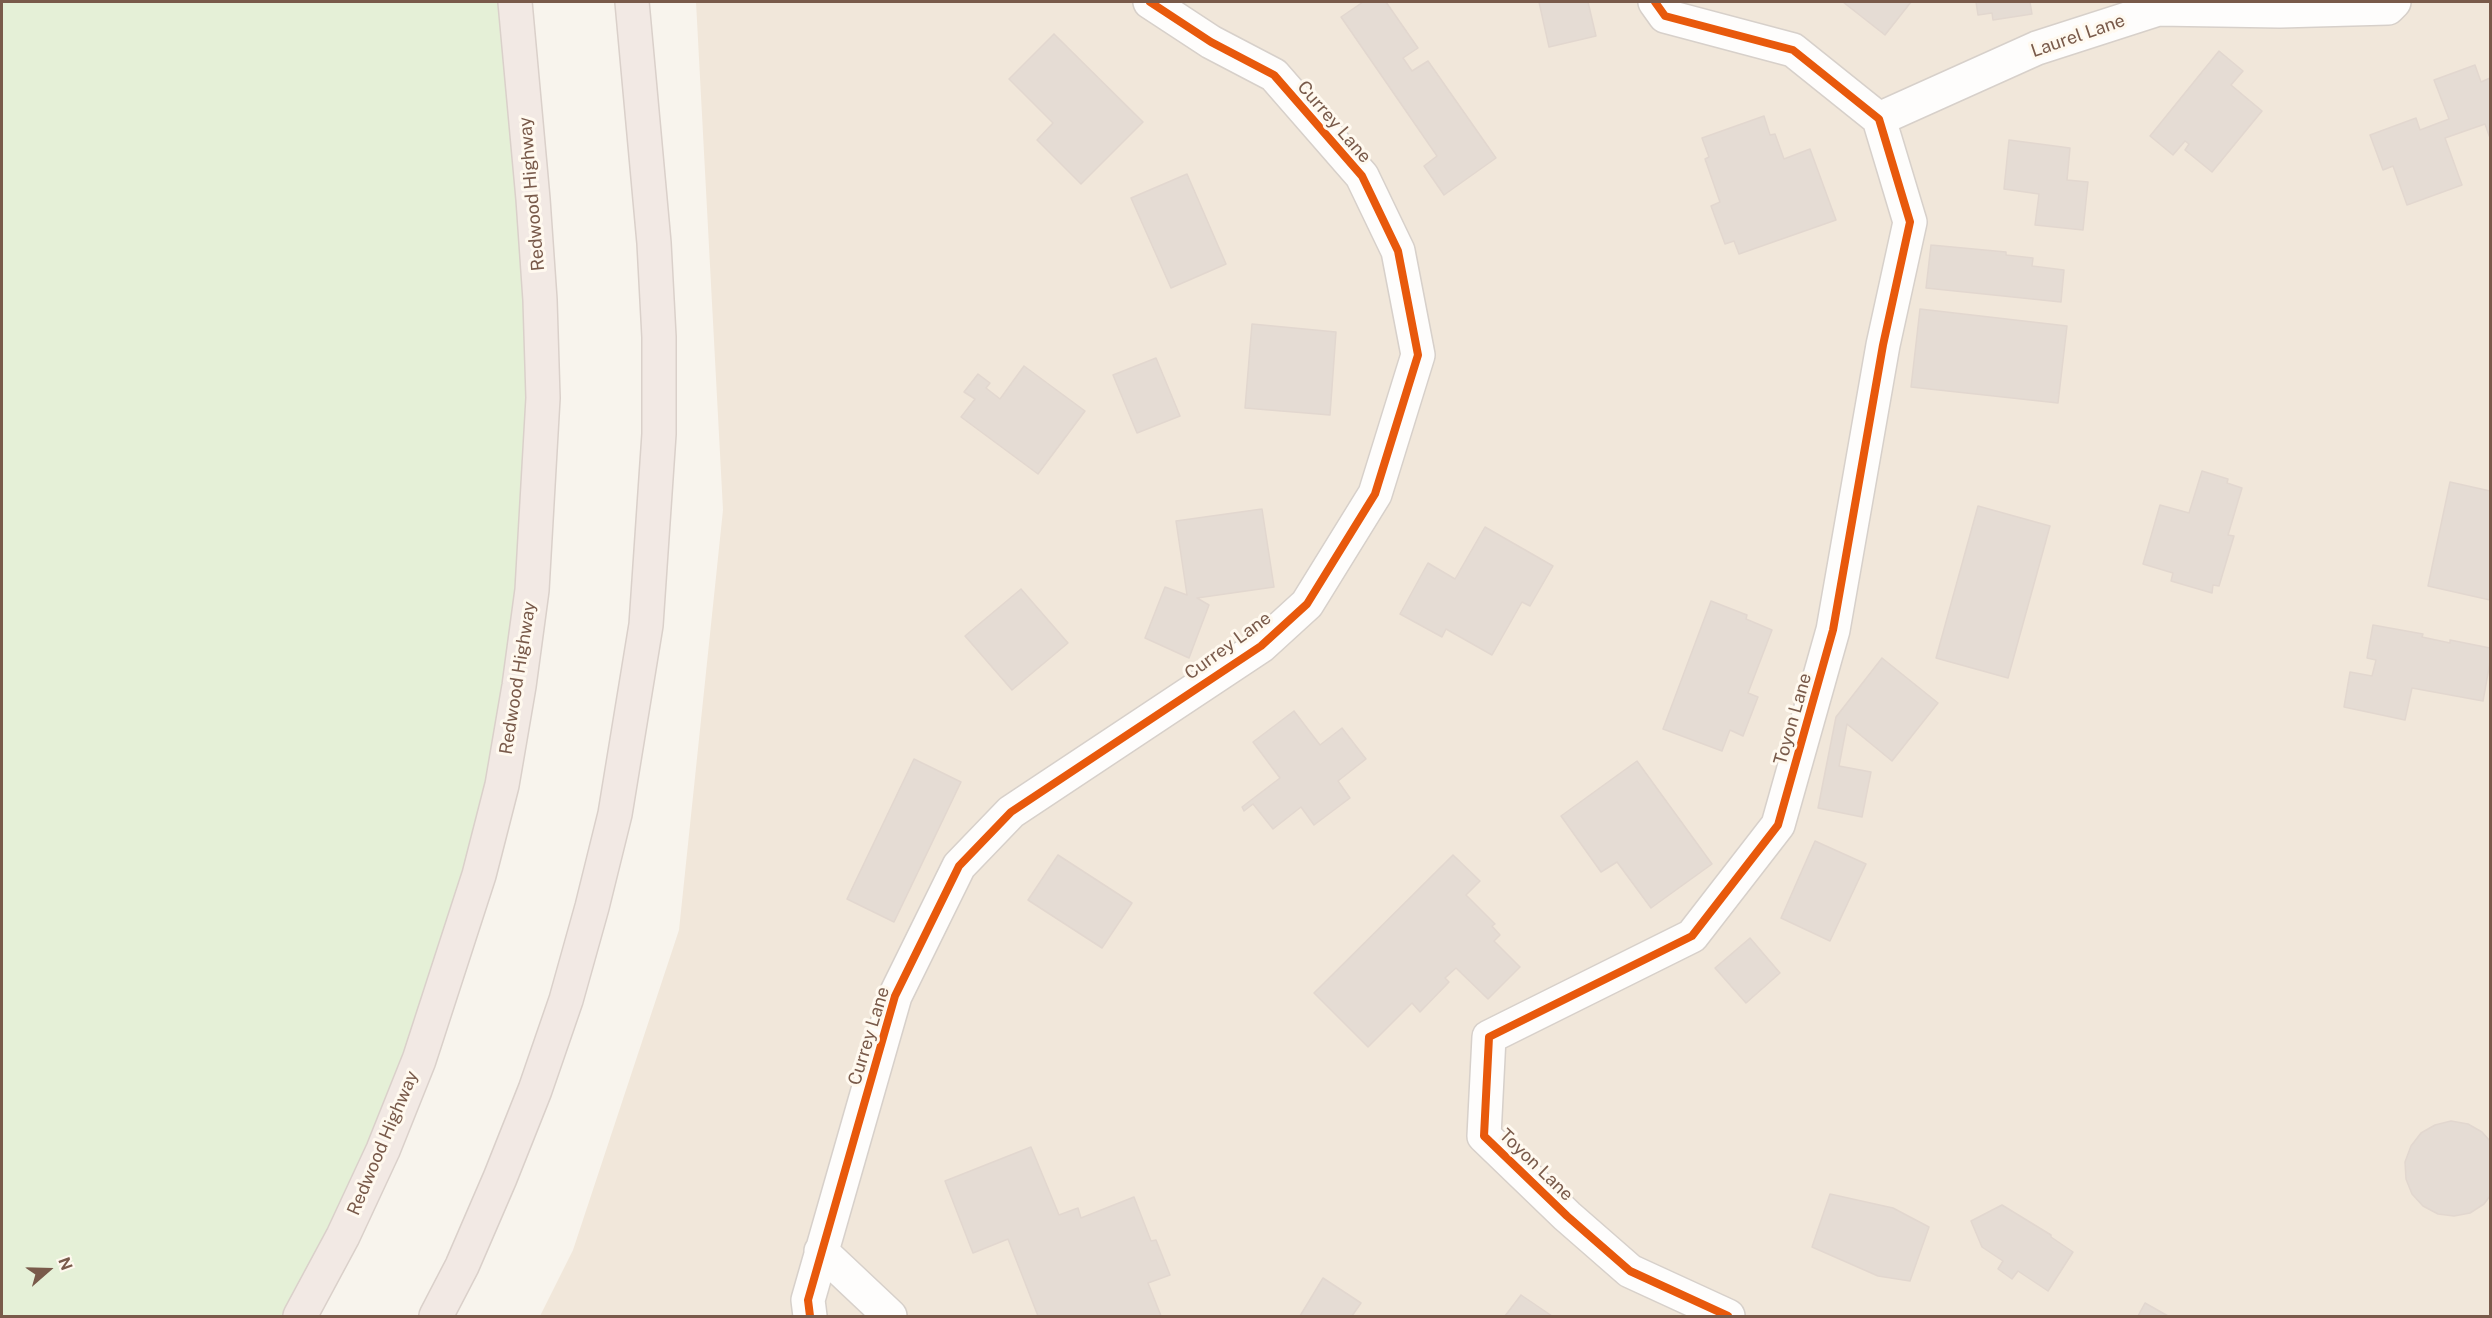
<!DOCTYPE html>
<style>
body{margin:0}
#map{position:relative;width:2492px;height:1318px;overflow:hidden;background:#f8f4ed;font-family:"Public Sans",sans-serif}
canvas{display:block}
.frame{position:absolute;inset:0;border:3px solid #795a4a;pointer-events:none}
.north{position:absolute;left:18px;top:1240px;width:60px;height:60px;-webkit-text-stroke:4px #fff9ef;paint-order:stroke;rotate:70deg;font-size:16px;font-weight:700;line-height:24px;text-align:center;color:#795a4a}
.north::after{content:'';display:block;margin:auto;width:21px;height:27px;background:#795a4a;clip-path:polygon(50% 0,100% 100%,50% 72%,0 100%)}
</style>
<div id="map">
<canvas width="2492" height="1318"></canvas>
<div class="frame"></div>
<div class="north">N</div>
</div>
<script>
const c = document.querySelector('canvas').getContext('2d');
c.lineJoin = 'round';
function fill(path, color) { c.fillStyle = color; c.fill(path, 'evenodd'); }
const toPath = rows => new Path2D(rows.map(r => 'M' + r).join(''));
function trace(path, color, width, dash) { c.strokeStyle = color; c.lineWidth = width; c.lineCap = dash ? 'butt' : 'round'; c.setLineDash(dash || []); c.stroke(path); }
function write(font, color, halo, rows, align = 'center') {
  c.font = font + ' "Public Sans",sans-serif'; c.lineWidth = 6; c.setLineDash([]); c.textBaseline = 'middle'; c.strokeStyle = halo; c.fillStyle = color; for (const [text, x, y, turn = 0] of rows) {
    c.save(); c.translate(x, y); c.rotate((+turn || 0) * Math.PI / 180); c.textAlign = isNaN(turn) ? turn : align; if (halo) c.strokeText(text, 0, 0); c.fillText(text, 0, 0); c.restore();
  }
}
fill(toPath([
 [696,2,2490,2,2490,1316,540,1316,573,1250,679,930,723,510]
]), '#f1e7da');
fill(toPath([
 [2,2,515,2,543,398,479,875,300,1316,2,1316]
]), '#e5f0d7');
const building = toPath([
 [1363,2,1386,2,1418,48,1403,58,1412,71,1428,61,1496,158,1444,195,1424,166,1437,156,1341,17,1363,2],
 [1539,2,1588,2,1596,36,1549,47,1539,2],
 [1843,2,1911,2,1885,35,1843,2],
 [1976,2,2030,2,2032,14,1993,20,1992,13,1978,15,1976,2],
 [1054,34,1143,122,1081,184,1037,140,1053,123,1009,79,1054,34],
 [2219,51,2243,71,2231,85,2262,111,2212,172,2185,150,2189,144,2185,141,2173,155,2150,136,2219,51],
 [2475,65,2481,82,2490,78,2490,138,2485,124,2445,138,2462,185,2407,205,2393,166,2383,170,2370,135,2416,118,2420,130,2449,119,2434,80,2475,65],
 [1764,116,1770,135,1775,134,1784,159,1810,149,1836,220,1739,254,1734,241,1725,244,1711,206,1720,202,1705,159,1709,157,1702,138,1764,116],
 [2009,140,2070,148,2067,180,2088,182,2083,230,2035,225,2039,194,2004,189,2009,140],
 [1187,174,1226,264,1171,288,1131,198,1187,174],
 [1931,245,2006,252,2006,255,2033,258,2032,266,2064,270,2061,302,1926,288,1931,245],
 [1920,309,2067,326,2058,403,1911,387,1920,309],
 [1252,324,1336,332,1330,415,1245,408,1252,324],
 [1156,358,1180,416,1137,433,1113,375,1156,358],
 [1024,366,1085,411,1038,474,961,417,975,399,964,392,978,374,990,383,986,388,1000,399,1024,366],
 [2202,471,2228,479,2227,483,2242,488,2228,535,2234,536,2219,586,2213,585,2212,593,2171,581,2173,573,2143,564,2160,505,2189,513,2202,471],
 [2450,482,2490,491,2490,600,2428,586,2450,482],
 [1978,506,2050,526,2008,678,1936,658,1978,506],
 [1262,509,1274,587,1197,598,1209,605,1189,658,1145,638,1165,587,1187,595,1176,521,1262,509],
 [1485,527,1553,566,1530,606,1522,602,1492,655,1446,629,1442,637,1400,614,1428,563,1455,579,1485,527],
 [1021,589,1068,643,1012,690,965,636,1021,589],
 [1711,601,1747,615,1746,619,1772,630,1748,693,1758,697,1743,736,1730,730,1722,751,1663,729,1711,601],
 [2373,625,2423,634,2422,637,2450,643,2450,640,2490,648,2490,662,2483,701,2412,688,2405,720,2344,707,2350,672,2372,676,2376,660,2367,658,2373,625],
 [1882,658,1938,703,1892,761,1847,724,1839,766,1871,772,1862,817,1818,808,1836,717,1882,658],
 [1294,711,1320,745,1342,728,1366,759,1338,781,1350,798,1314,825,1301,807,1273,829,1253,804,1244,811,1242,807,1280,778,1253,742,1294,711],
 [914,759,961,782,894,922,847,899,914,759],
 [1637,761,1712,864,1651,908,1617,862,1601,872,1561,816,1637,761],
 [1815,841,1866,864,1830,941,1781,918,1815,841],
 [1058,855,1132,903,1102,948,1028,900,1058,855],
 [1453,855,1480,881,1466,895,1495,924,1492,926,1500,935,1494,941,1520,967,1488,999,1456,968,1445,978,1449,982,1420,1012,1412,1003,1368,1047,1314,993,1453,855],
 [1750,938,1780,973,1746,1003,1715,968,1750,938],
 [2451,1121,2468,1124,2482,1132,2490,1141,2490,1196,2484,1204,2470,1213,2454,1216,2438,1214,2423,1206,2412,1194,2406,1179,2405,1162,2411,1146,2421,1133,2435,1125,2451,1121],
 [1031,1147,1059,1215,1078,1208,1081,1218,1134,1197,1151,1241,1156,1240,1170,1275,1148,1283,1161,1316,1038,1316,1008,1239,973,1253,945,1181,1031,1147],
 [1830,1194,1893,1208,1929,1227,1910,1281,1878,1276,1812,1247,1830,1194],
 [2002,1205,2051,1235,2051,1237,2073,1252,2048,1291,2018,1271,2012,1279,1998,1269,2003,1261,1982,1247,1971,1221,2002,1205],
 [1323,1278,1361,1303,1352,1316,1300,1316,1323,1278],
 [1521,1295,1552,1316,1505,1316,1521,1295],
 [2145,1303,2168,1316,2138,1316,2145,1303]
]);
fill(building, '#e5dcd4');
trace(building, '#e2d7cf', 1.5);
const minor = toPath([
 [1655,2,1665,16,1793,50,1879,119,1910,222,1883,345,1833,630,1778,825,1692,936,1489,1037,1484,1136,1567,1216,1630,1271,1728,1316],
 [1879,119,2037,48,2158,9,2280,11,2388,8,2394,2],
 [821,1251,890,1316],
 [810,1316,808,1300,895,996,959,866,1011,812,1261,646,1307,604,1375,494,1418,355,1398,251,1362,176,1274,75,1211,42,1150,2]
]);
const highway = toPath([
 [300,1316,343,1236,383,1150,419,1060,479,875,502,785,519,686,532,590,543,398,540,300,533,199,515,2],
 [436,1316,462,1266,500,1178,535,1090,566,1000,592,907,615,814,646,625,659,434,659,337,654,243,632,2]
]);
trace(minor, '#d7d0ca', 36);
trace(highway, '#dad0ca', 36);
trace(minor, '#fefdfc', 33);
trace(highway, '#f2e9e4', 33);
trace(toPath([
 [1655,2,1665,16,1793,50,1879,119,1910,222,1883,345,1833,630,1778,825,1692,936,1489,1037,1484,1136,1567,1216,1630,1271,1728,1316],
 [810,1316,808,1300,895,996,959,866,1011,812,1261,646,1307,604,1375,494,1418,355,1398,251,1362,176,1274,75,1211,42,1150,2]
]), '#e8590c', 8);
write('18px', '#795a4a', '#fff9ef', [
 ["Laurel Lane",2078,36,-19],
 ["Currey Lane",1334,122,49],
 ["Redwood Highway",532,194,-95],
 ["Currey Lane",1228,646,-36],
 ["Redwood Highway",518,678,-81],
 ["Toyon Lane",1793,719,-74],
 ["Currey Lane",869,1036,-73],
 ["Redwood Highway",383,1143,-67],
 ["Toyon Lane",1536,1165,44]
]);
</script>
